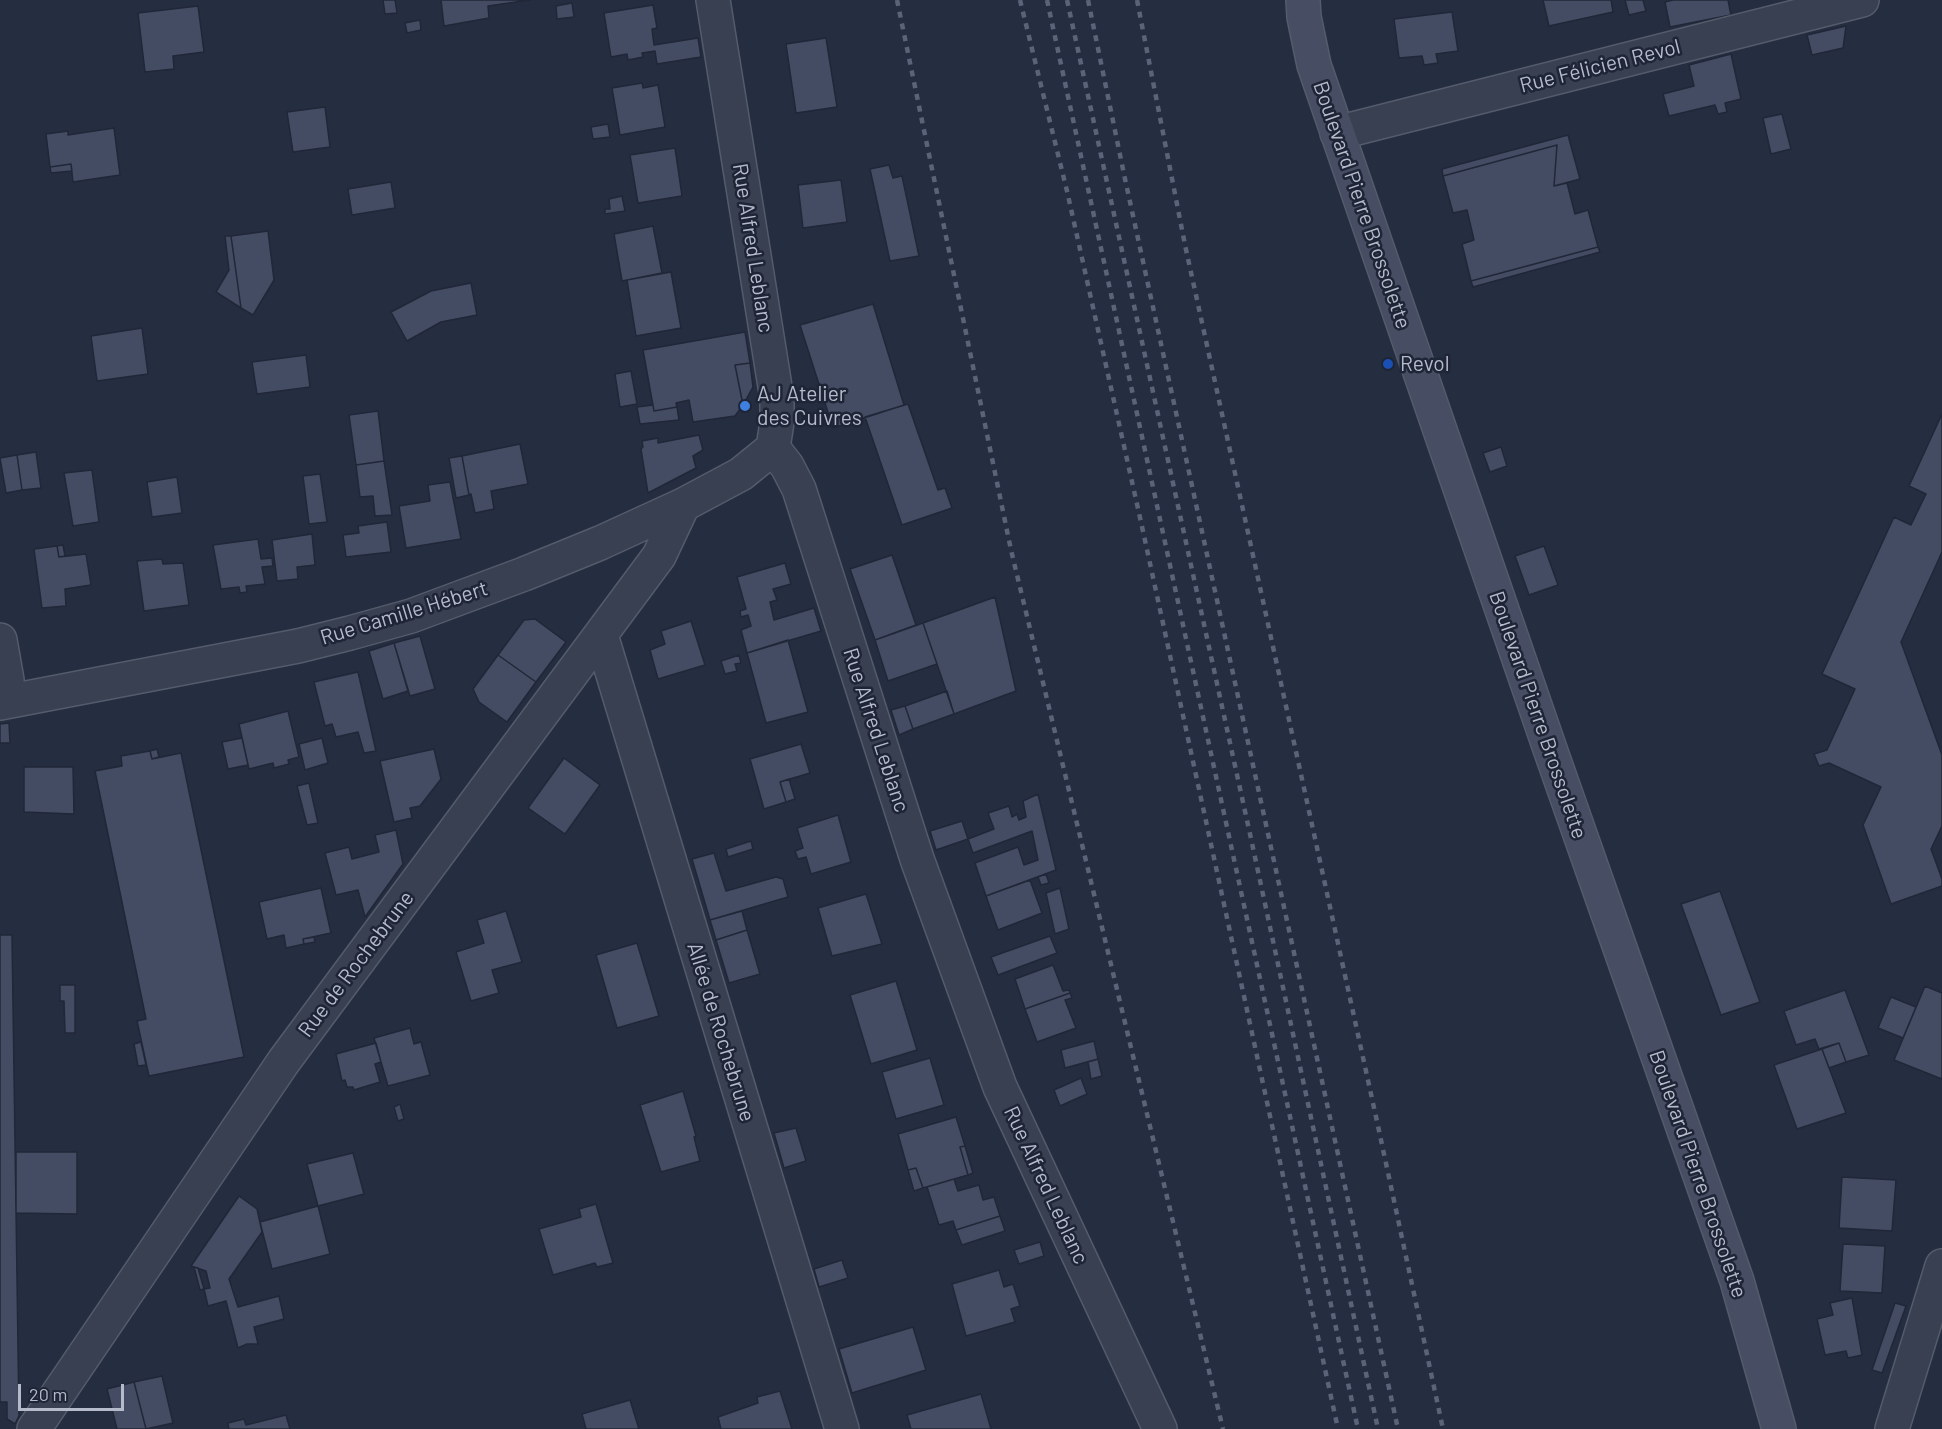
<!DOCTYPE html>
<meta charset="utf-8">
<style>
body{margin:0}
#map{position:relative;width:1942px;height:1429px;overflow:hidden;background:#252d41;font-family:Barlow,sans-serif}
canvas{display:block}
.scale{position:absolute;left:18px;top:1384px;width:106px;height:27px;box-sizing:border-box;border:3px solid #b6bbcb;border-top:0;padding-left:8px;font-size:18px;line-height:21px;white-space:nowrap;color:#b6bbcb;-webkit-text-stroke:4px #1e2536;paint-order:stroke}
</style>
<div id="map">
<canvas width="1942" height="1429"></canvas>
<div class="scale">20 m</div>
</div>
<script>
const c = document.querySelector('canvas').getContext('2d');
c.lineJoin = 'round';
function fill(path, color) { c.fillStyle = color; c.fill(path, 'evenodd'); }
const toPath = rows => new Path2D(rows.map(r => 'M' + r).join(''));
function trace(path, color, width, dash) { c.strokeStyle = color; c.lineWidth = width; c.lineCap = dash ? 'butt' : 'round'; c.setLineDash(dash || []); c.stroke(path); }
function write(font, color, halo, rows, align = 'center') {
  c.font = font + ' Barlow,sans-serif'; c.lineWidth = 5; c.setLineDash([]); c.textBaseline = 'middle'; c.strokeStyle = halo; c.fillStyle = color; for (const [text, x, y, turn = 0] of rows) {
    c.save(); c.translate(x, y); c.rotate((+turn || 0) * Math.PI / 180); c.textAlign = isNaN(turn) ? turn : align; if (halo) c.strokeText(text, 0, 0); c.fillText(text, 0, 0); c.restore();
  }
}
const building = toPath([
 [383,0,395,0,397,13,385,14,383,0],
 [441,0,530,0,488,6,489,18,444,26,441,0],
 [1543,0,1611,0,1613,12,1549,26,1543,0],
 [1625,0,1643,0,1646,11,1629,15,1625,0],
 [1673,0,1728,0,1731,15,1670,27,1665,2,1673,0],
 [572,3,574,17,557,19,556,6,572,3],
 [653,5,657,28,652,29,654,45,698,38,701,57,657,64,655,51,642,53,643,57,628,60,627,54,611,57,604,13,653,5],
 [198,6,204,52,173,56,174,69,145,72,138,13,198,6],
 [1452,12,1458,51,1436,54,1438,63,1424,65,1422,56,1399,58,1394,19,1452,12],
 [420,20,421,30,407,33,405,23,420,20],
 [1846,26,1843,48,1812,55,1807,35,1846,26],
 [826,38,837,107,796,113,786,44,826,38],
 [1731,54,1741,99,1725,103,1727,112,1718,114,1715,105,1669,116,1663,94,1694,86,1689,65,1731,54],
 [642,83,643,88,658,85,665,127,620,135,612,88,642,83],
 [325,107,330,147,293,152,287,112,325,107],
 [1782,114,1791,149,1771,154,1763,118,1782,114],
 [608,124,610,137,593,139,591,127,608,124],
 [114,128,120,175,73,182,71,164,50,167,46,134,68,131,68,135,114,128],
 [1568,135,1580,179,1554,186,1557,145,1443,176,1442,169,1568,135],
 [1557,145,1554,186,1567,183,1575,214,1588,210,1598,247,1471,281,1462,244,1474,240,1467,210,1453,213,1443,176,1557,145],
 [675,148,682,196,638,203,630,155,675,148],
 [71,164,72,171,51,173,50,167,71,164],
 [889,165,893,178,902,176,919,256,890,261,870,169,889,165],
 [841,180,847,222,803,228,798,185,841,180],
 [391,182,395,208,352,215,348,189,391,182],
 [622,196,625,211,605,214,605,209,610,209,609,199,622,196],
 [653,226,662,273,622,281,614,234,653,226],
 [268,231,274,280,253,315,241,308,231,236,268,231],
 [225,236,231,236,241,308,216,292,229,270,225,236],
 [1598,247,1600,252,1473,287,1471,281,1598,247],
 [671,272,681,328,636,336,627,280,671,272],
 [471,283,477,315,441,322,407,341,391,312,431,291,471,283],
 [873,304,904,405,833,428,800,325,873,304],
 [142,328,148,374,97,381,91,336,142,328],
 [745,332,750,363,735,365,743,405,735,416,693,422,689,400,676,403,677,407,654,411,643,350,745,332],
 [306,355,310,387,257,394,252,362,306,355],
 [750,363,753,387,743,405,735,365,750,363],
 [631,371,637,404,620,407,615,374,631,371],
 [908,404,938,490,945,488,952,508,902,525,865,417,908,404],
 [653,405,654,411,677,407,679,420,640,424,637,407,653,405],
 [378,411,384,461,356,465,349,415,378,411],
 [1942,414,1942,552,1901,642,1942,755,1942,826,1931,849,1942,879,1942,886,1891,904,1863,825,1881,787,1829,763,1819,766,1814,754,1827,750,1855,689,1822,674,1894,517,1911,525,1926,494,1909,486,1942,414],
 [699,435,703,450,693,456,696,468,648,493,641,449,643,447,642,441,658,438,658,443,699,435],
 [520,444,528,484,491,491,494,509,475,513,471,494,469,495,462,456,520,444],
 [1501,447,1507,466,1490,472,1483,453,1501,447],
 [36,452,41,488,22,490,17,455,36,452],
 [17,455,22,490,6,493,0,458,17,455],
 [462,456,469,495,456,498,449,458,462,456],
 [384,461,392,515,375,516,373,496,360,497,356,465,384,461],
 [92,470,99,522,73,526,64,473,92,470],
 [320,474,327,522,309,524,303,476,320,474],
 [177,477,182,513,152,517,147,482,177,477],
 [450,482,461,539,406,548,399,506,430,501,428,485,450,482],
 [387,522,391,552,346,557,343,535,359,533,358,526,387,522],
 [312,534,315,565,297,567,298,579,277,581,272,540,312,534],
 [258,539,261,559,272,558,273,566,262,567,265,584,246,586,247,592,240,593,239,587,221,589,213,545,258,539],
 [63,545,65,556,59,557,57,546,63,545],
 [57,546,59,557,86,554,91,585,65,589,66,606,42,608,34,549,57,546],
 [1544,546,1558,585,1529,595,1515,556,1544,546],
 [892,555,916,625,875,640,850,569,892,555],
 [162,559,163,564,183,563,189,605,144,611,137,561,162,559],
 [785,563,791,584,773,589,777,600,770,602,774,620,814,608,821,631,747,653,741,630,751,626,748,615,741,617,740,611,746,609,737,577,785,563],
 [995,597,1016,691,954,714,923,623,995,597],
 [535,619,566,642,536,682,498,655,524,620,535,619],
 [691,621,705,665,658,679,650,650,665,644,661,631,691,621],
 [923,623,937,664,888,681,875,640,923,623],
 [420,636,435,689,410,696,394,643,420,636],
 [788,640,808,712,766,723,747,653,788,640],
 [394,643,408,691,383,699,369,651,394,643],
 [498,655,536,682,507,722,479,702,473,689,498,655],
 [739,655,741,663,735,664,737,671,725,674,721,661,739,655],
 [358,672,376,751,364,753,358,732,336,737,332,724,325,726,314,682,358,672],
 [947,691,954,714,913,729,905,706,947,691],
 [905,706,913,729,899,735,891,710,905,706],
 [288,711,299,757,288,760,289,764,274,768,273,763,249,769,239,724,288,711],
 [9,723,10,743,0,743,0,724,9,723],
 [242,738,248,765,228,769,222,742,242,738],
 [322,738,328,763,305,770,299,744,322,738],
 [801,744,810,773,780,782,786,802,764,809,750,759,801,744],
 [157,749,159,757,152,759,150,751,157,749],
 [434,749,441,779,420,806,410,808,412,818,394,822,380,761,434,749],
 [150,751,152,759,181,753,244,1057,149,1076,137,1021,146,1019,95,771,122,766,121,756,150,751],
 [564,758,600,785,565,834,528,808,564,758],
 [24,767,73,767,74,814,24,812,24,767],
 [789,779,795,799,786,802,780,782,789,779],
 [309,783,318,823,307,825,297,786,309,783],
 [1038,794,1056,870,986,896,975,863,1018,847,1024,865,1038,860,1032,831,973,853,968,839,994,829,988,813,1009,806,1012,817,1017,814,1019,820,1026,817,1023,801,1038,794],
 [838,815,851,862,811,874,806,857,798,859,795,851,803,848,797,828,838,815],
 [962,821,968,839,936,850,930,831,962,821],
 [396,830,403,864,365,917,358,890,336,895,325,853,349,847,352,859,379,852,375,835,396,830],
 [751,841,753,849,728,857,726,849,751,841],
 [714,853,726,891,776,877,783,879,788,897,710,920,692,859,714,853],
 [1046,874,1049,883,1041,885,1038,877,1046,874],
 [1030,880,1042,913,998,930,986,896,1030,880],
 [321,888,331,933,303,939,304,944,286,948,284,935,267,939,259,902,321,888],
 [1060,888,1069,929,1055,934,1046,893,1060,888],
 [1720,891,1760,1002,1721,1015,1681,904,1720,891],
 [866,894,882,944,832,956,818,908,866,894],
 [506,911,522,962,492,970,499,993,471,1001,456,952,484,943,477,920,506,911],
 [742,911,747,930,716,940,710,920,742,911],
 [747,930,760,974,729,983,716,940,747,930],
 [0,935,12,935,19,1416,15,1424,7,1419,7,1402,0,1402,0,935],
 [1050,936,1057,953,998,975,991,957,1050,936],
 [314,937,315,942,304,944,303,939,314,937],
 [637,943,659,1016,617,1028,596,955,637,943],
 [1053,965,1063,991,1069,990,1070,993,1025,1009,1015,979,1053,965],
 [896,981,917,1050,871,1064,850,995,896,981],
 [60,985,75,985,75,1033,65,1033,64,1001,60,1001,60,985],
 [1925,986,1942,993,1942,1079,1894,1060,1925,986],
 [1845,990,1869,1055,1846,1062,1839,1043,1819,1049,1815,1039,1796,1045,1784,1011,1845,990],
 [1070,993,1072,998,1065,1000,1076,1028,1037,1042,1025,1009,1070,993],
 [1891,997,1916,1007,1903,1038,1878,1028,1891,997],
 [410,1028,414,1044,421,1042,430,1075,388,1086,374,1038,410,1028],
 [1094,1041,1098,1059,1065,1068,1061,1050,1094,1041],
 [141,1042,146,1065,138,1066,134,1044,141,1042],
 [376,1043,381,1062,375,1064,380,1082,354,1090,353,1087,347,1087,345,1080,342,1081,336,1054,376,1043],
 [1839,1043,1846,1062,1829,1068,1822,1049,1839,1043],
 [1822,1049,1846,1113,1797,1129,1774,1065,1822,1049],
 [930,1058,944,1105,896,1119,882,1072,930,1058],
 [1098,1059,1102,1076,1091,1079,1088,1062,1098,1059],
 [1081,1078,1087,1094,1060,1106,1054,1090,1081,1078],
 [683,1091,696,1136,694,1137,700,1161,661,1172,640,1105,683,1091],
 [400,1104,404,1119,398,1121,394,1107,400,1104],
 [956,1117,965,1146,960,1147,968,1175,923,1188,916,1168,908,1170,898,1134,956,1117],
 [796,1128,806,1161,784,1168,774,1133,796,1128],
 [965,1146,973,1173,968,1175,960,1147,965,1146],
 [16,1152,77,1152,77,1214,16,1213,16,1152],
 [353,1153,364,1194,318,1206,307,1164,353,1153],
 [916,1168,923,1188,914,1191,908,1170,916,1168],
 [1842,1177,1896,1180,1892,1231,1839,1228,1842,1177],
 [954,1179,958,1191,979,1185,983,1200,994,1197,1000,1216,956,1230,953,1221,939,1225,927,1187,954,1179],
 [239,1196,257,1209,262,1232,229,1279,238,1307,279,1296,284,1319,254,1327,258,1344,247,1344,238,1348,226,1301,208,1306,204,1289,210,1288,206,1271,191,1266,239,1196],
 [596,1204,613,1263,597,1267,595,1263,553,1275,539,1229,581,1217,579,1209,596,1204],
 [318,1206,330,1254,272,1269,260,1222,318,1206],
 [1000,1216,1005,1231,962,1245,956,1230,1000,1216],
 [1040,1242,1044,1256,1019,1264,1014,1250,1040,1242],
 [1843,1244,1885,1246,1882,1293,1840,1291,1843,1244],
 [842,1260,848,1278,819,1287,814,1269,842,1260],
 [194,1267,198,1268,204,1289,200,1290,194,1267],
 [999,1270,1004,1287,1013,1284,1020,1306,1011,1309,1015,1322,966,1336,952,1284,999,1270],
 [1852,1298,1862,1355,1848,1358,1846,1351,1825,1355,1817,1319,1833,1315,1830,1303,1852,1298],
 [1895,1303,1906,1306,1882,1373,1872,1370,1895,1303],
 [913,1327,926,1370,852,1393,839,1349,913,1327],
 [162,1376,173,1423,146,1429,134,1382,162,1376],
 [134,1382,146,1429,117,1429,107,1389,134,1382],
 [780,1391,792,1429,721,1429,718,1417,758,1403,757,1397,780,1391],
 [981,1394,991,1429,911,1429,907,1415,981,1394],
 [630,1400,639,1429,586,1429,582,1414,630,1400],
 [286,1415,290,1429,229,1429,228,1423,244,1419,246,1425,286,1415]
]);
fill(building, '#444c63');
trace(building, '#202738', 1.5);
const street = toPath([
 [713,0,777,399,777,422,773,448,787,466,799,489,917,859,1000,1087,1160,1429],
 [1337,133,1862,0],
 [601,635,842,1429],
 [0,640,7,680,8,701],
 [0,703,298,646,350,633,411,616,524,574,600,543,683,505,741,474,773,448],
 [34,1429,284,1061,659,556,683,505],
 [1892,1429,1942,1266]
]);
const secondary = toPath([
 [1303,0,1304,17,1314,65,1550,749,1737,1281,1779,1429]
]);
trace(street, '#545b6b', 36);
trace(secondary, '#545b6b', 36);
trace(street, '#394051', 33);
trace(secondary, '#474e64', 33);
trace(toPath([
 [897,0,1011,550,1223,1429],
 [1020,0,1067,191,1141,522,1338,1429],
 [1047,0,1358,1429],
 [1067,0,1250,834,1378,1429],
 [1088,0,1125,179,1398,1429],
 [1137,0,1185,245,1378,1126,1443,1429]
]), '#5b6378', 4.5, [6, 6]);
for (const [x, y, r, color] of [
 [1388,364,6,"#1a4fb4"],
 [745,406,6,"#3f7fe0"]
]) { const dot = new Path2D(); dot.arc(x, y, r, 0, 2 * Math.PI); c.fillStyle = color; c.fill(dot); trace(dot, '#1e2536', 2); }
write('21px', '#b6bbcb', '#1e2536', [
 ["Rue Félicien Revol",1600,66,-14],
 ["Boulevard Pierre Brossolette",1362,205,71],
 ["Rue Alfred Leblanc",753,248,81],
 ["Rue Camille Hébert",404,613,-17],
 ["Boulevard Pierre Brossolette",1538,715,71],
 ["Rue Alfred Leblanc",876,730,72],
 ["Rue de Rochebrune",356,964,-53],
 ["Allée de Rochebrune",721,1032,73],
 ["Boulevard Pierre Brossolette",1698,1174,71],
 ["Rue Alfred Leblanc",1046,1185,65]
]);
write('21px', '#b6bbcb', '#1e2536', [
 ["Revol",1400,364],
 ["AJ Atelier",757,394],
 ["des Cuivres",757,418]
], 'left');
</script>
